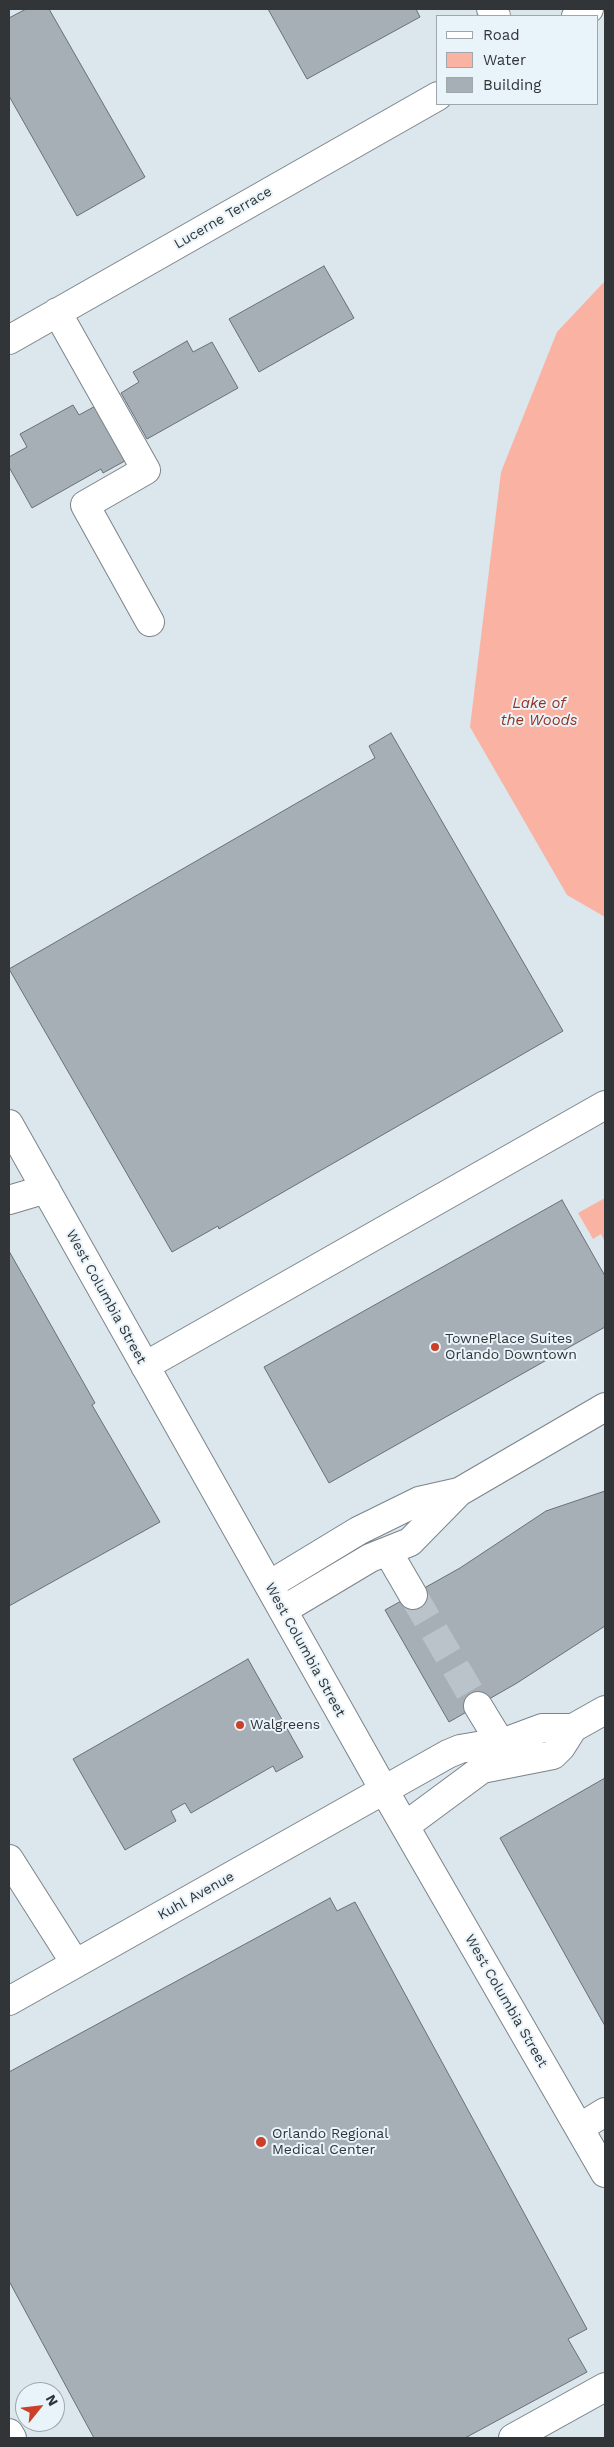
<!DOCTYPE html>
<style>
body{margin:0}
#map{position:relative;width:614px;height:2447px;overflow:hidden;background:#dce6ed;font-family:"Work Sans",sans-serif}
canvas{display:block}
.frame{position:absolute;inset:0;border:10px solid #313537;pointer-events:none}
.legend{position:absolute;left:436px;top:15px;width:162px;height:90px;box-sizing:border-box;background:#e9f3fa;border:1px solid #9fa7ac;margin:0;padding:6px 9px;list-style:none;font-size:15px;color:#313537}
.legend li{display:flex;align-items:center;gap:10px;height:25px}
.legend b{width:25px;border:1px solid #9fa7ac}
.north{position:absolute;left:15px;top:2382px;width:50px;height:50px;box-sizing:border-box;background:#e9f3fa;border:1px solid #9fa7ac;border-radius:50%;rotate:61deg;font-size:14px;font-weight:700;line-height:20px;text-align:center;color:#313537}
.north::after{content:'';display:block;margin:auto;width:18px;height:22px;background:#cc4029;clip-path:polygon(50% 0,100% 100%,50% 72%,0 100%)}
</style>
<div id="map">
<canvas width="614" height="2447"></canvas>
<div class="frame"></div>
<ul class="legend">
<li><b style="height:6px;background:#fff"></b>Road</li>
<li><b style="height:14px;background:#fab2a3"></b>Water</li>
<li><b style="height:14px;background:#a5afb5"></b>Building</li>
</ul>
<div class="north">N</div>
</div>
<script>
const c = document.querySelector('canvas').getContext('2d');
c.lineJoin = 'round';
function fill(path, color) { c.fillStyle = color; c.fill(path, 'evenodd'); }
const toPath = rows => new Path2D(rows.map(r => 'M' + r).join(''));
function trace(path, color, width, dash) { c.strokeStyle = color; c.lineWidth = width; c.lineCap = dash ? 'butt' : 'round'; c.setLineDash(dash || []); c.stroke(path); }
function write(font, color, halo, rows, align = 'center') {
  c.font = font + ' "Work Sans",sans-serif'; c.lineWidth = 4; c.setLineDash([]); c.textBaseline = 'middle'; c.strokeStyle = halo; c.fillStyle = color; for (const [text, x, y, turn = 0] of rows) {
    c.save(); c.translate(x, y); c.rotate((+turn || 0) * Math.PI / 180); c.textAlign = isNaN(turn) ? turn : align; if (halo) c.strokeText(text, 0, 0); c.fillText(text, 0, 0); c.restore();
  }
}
fill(toPath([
 [605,281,605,917,567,895,470,727,501,472,557,332],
 [605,1198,605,1242,601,1234,593,1239,578,1213]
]), '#fab2a3');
const building = toPath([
 [26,9,49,9,145,177,77,216,9,96,9,18,26,9],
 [268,9,416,9,420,17,307,79,268,9],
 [324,266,354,318,259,372,229,319,324,266],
 [187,341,193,352,212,342,238,388,147,439,121,393,139,382,133,372,187,341],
 [101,403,132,457,103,473,101,469,32,508,9,467,9,457,27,447,20,434,73,405,79,415,101,403],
 [391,733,563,1031,219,1229,218,1226,172,1252,9,969,375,758,369,746,391,733],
 [562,1200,605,1276,605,1327,329,1483,264,1367,562,1200],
 [9,1251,95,1403,92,1405,160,1522,9,1606,9,1251],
 [605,1491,605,1626,517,1683,449,1722,385,1610,460,1568,546,1511,605,1491],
 [248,1659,303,1757,276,1772,273,1766,191,1813,185,1803,171,1811,176,1821,125,1850,73,1759,248,1659],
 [605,1778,605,2026,500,1838,605,1778],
 [330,1898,337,1911,355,1902,587,2329,568,2339,587,2372,465,2438,94,2438,9,2281,9,2072,330,1898]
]);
fill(building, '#a5afb5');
trace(building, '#677075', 1);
trace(toPath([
 [413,1595,478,1706]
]), '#bac3c9', 28, [28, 14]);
const minor = toPath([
 [491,9,496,16],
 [576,16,589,9],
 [57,312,146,470,85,505,150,622],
 [9,340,438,96],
 [9,1124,384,1790,605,2173],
 [9,1200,46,1189],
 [145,1366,605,1105],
 [388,1552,413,1595],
 [269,1585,358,1531,419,1501,459,1492,605,1407],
 [283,1610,370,1558,410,1542,459,1492],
 [478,1706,500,1742],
 [405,1826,482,1769,553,1755,561,1747,573,1728],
 [9,1859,75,1963],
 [9,2001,448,1754,460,1749,507,1741,542,1728,573,1728,605,1710],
 [579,2128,605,2112],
 [9,2433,12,2438],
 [513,2438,605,2387]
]);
trace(minor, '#7b848a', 30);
trace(minor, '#fff', 28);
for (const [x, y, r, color] of [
 [435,1347,5,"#cc4029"],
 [240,1725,5,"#cc4029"],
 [261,2142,6,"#cc4029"]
]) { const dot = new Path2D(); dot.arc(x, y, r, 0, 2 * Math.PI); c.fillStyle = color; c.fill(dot); trace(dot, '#e9f3fa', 2); }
write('14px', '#313537', '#e9f3fa', [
 ["Lucerne Terrace",223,218,-30],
 ["West Columbia Street",106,1297,61],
 ["West Columbia Street",305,1650,61],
 ["Kuhl Avenue",196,1896,-29],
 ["West Columbia Street",506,2001,60]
]);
write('14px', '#313537', '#e9f3fa', [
 ["TownePlace Suites",445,1339],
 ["Orlando Downtown",445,1355],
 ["Walgreens",250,1725],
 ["Orlando Regional",272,2134],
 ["Medical Center",272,2150]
], 'left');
write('italic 15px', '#95301f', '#e9f3fa', [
 ["Lake of",539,704],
 ["the Woods",539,721]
]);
</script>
